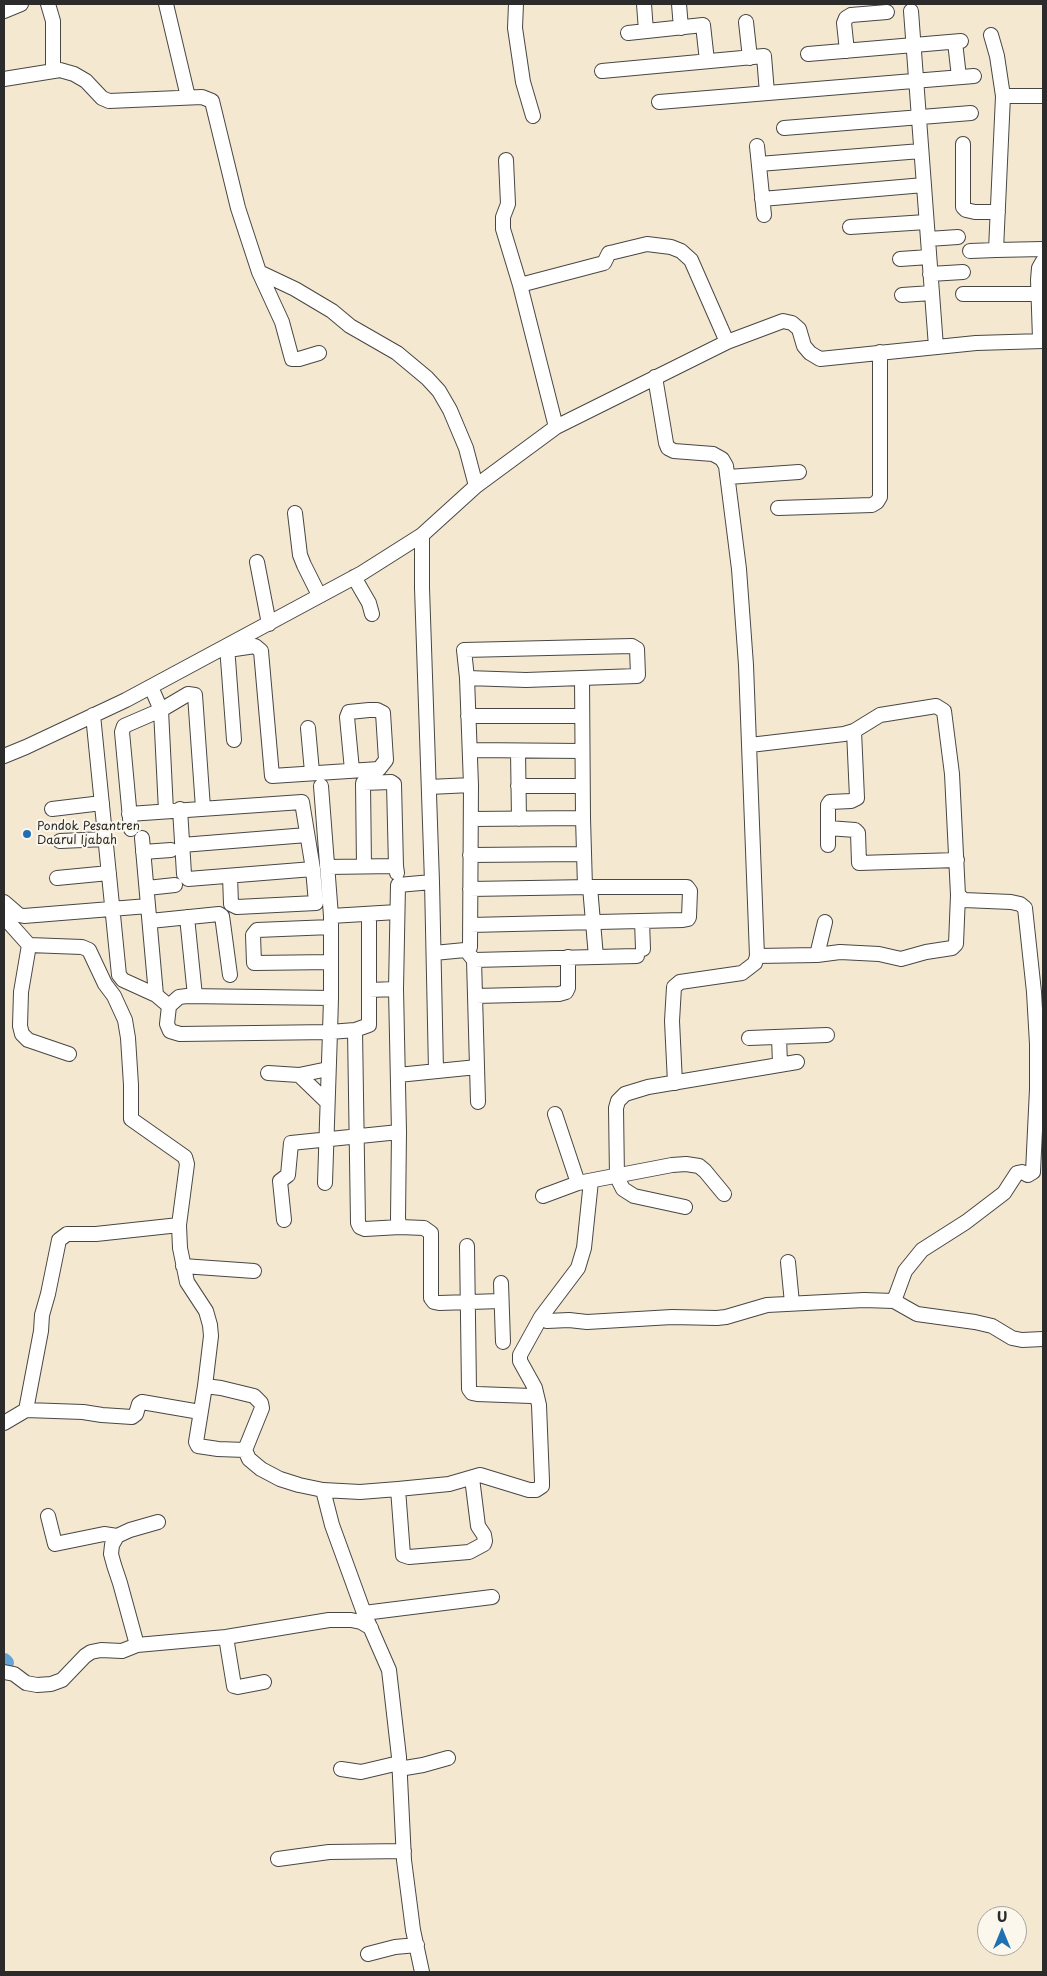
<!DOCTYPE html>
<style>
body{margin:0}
#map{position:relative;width:1047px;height:1976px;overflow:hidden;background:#f4e8d0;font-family:"Playpen Sans",sans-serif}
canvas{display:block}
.frame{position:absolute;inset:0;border:5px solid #2b2b2b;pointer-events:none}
.north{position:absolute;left:977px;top:1906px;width:50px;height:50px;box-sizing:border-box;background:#fbf7ec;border:1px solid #a8a59f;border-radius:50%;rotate:0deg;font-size:14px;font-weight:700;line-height:20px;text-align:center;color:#2b2b2b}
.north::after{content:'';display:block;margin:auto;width:18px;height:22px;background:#1f6fb2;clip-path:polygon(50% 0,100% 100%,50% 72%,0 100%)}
</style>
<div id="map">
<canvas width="1047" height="1976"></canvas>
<div class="frame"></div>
<div class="north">U</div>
</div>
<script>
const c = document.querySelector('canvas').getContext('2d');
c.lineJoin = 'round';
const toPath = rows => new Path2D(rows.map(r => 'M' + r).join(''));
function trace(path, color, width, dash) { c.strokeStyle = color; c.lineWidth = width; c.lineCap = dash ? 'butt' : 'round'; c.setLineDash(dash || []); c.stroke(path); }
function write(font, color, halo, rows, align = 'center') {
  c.font = font + ' "Playpen Sans",sans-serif'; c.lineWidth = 4; c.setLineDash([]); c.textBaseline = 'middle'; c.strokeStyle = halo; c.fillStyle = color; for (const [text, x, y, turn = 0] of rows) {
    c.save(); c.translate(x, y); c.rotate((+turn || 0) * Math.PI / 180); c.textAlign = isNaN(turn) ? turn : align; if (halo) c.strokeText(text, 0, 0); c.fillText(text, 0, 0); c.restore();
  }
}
trace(toPath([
 [4,1661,6,1663]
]), '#66a4d8', 16);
const minor = toPath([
 [48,4,53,21,53,71],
 [166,4,188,97],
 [516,4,515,28,523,82,533,116],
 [644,4,646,31],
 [679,4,681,28],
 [4,11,21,4],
 [911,11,936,347],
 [746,22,750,58],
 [628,33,703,25,707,61],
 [955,42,959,77],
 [847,51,844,23,846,18,851,15,887,12],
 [808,54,961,41],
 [602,71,764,56,767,93],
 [4,79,60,70,74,74,86,81,102,98,109,101,202,97,212,101,238,208,259,272,295,289,332,311,350,326,397,353,427,378,439,391,450,410,466,448,476,486],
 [1003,96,1043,96],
 [659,102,974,76],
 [784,128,971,113],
 [963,144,963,207,966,210,975,212,998,212],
 [757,146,764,215],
 [506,160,508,204,503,217,503,229,520,285,556,427],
 [759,164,921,151],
 [762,199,924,185],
 [850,227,926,222],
 [928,239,958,237],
 [996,250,1043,249],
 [970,251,996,250,1003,96,997,56,991,35],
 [900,259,929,257],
 [259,272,282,322,292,359,299,359,319,353],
 [930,274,963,272],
 [520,285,600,264,604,263,609,253,614,252,647,244,671,247,681,251,691,260,727,342],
 [963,294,1040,294],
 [902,295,932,293],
 [1040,339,1038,280,1039,268,1043,261],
 [655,377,666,443,668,448,674,451,713,454,722,459,726,466,739,569,746,665,757,956,755,963,742,973,680,982,674,987,672,1021,675,1083],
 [728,477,799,472],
 [778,508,872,505,877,502,880,497,880,352],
 [295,513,300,555,304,565,319,595],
 [422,535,422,588,432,882,436,1070],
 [257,562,269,624],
 [354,577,369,603,372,614],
 [227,646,234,740],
 [228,650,255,646,261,651,272,776,379,769,386,760,383,713,377,710,369,710,349,712,347,717,352,770],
 [582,678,583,818,585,887],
 [151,687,161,710,166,811],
 [93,715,119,975,123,980,156,995,169,1006],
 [468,716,582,716],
 [308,728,312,772],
 [470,750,582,751],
 [518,751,519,819],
 [4,756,26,747,126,700,362,573,422,535,476,486,556,427,727,342,783,321,792,323,799,329,804,346,810,353,820,359,976,343,1043,341],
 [321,786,331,916],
 [518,786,582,786],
 [429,787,471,785],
 [52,809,102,803],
 [180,809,184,874,188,879,313,869],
 [129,814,302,802,313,869,316,903,237,907,231,904,230,876],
 [471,819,583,818],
 [828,828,855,830,858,833,859,863,957,860],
 [131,829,122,732,124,726,161,710,188,694,195,695,203,808],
 [142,838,156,995],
 [60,841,106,839],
 [182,845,307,835],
 [828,845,828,805,830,802,851,801,857,798,854,731],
 [143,852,171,850],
 [470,855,584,854],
 [364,866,363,783,391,782,394,784,396,866],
 [327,867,396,866,397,873],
 [57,878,109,873],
 [432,882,398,885,396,989,399,1132,398,1219,400,1227,424,1228,431,1233,431,1298,434,1302,439,1303,501,1301],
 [590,887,596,957],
 [147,888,175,885],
 [470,889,590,887,687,887,690,891,689,917,688,919,683,920,470,925],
 [4,902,19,915,24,916,148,906],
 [4,917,29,945,82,947,89,950,105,984,114,996,125,1020,128,1038,131,1085,131,1119,185,1157,187,1164,179,1225,180,1248,187,1282,206,1311,210,1325,211,1336,205,1386,221,1388,254,1396,261,1403,262,1408,245,1450,249,1459,261,1469,280,1479,299,1485,323,1490,360,1492,398,1489,449,1484,480,1475,529,1490,536,1490,542,1486,542,1481,539,1405,535,1388,520,1361,520,1355,541,1317,547,1321,569,1320,587,1322,672,1317,717,1318,726,1317,767,1305,864,1300,894,1301,905,1271,922,1250,966,1222,1004,1193,1017,1173,1022,1172,1028,1175,1033,1172,1037,1089,1037,1044,1034,992,1025,908,1020,904,1011,902,964,900,958,895,952,774,944,711,936,706,880,715,854,731,844,734,750,745],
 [187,917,195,996],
 [150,921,219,914,222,916,223,923,230,975],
 [642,921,643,949],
 [331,927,257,930,253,935,254,963,331,962],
 [29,945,21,992,20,1026,22,1034,28,1040,69,1054],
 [434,953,465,950,470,947,471,785,467,678,464,650,632,646,637,649,638,675,637,676,526,680,467,678],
 [469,954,474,960,478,1102],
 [817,955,825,922],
 [757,956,817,955,840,952,879,954,901,959,926,952,952,948,956,944,958,895],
 [474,960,637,956],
 [369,990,396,989],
 [475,996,559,994,566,992,568,988,568,957],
 [331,998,187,996,179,997,169,1006,167,1024,170,1031,180,1034,330,1032,331,998,331,916,397,912],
 [355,1030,358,1223,360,1227,365,1229,400,1227],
 [779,1037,780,1064],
 [749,1038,827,1035],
 [268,1073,299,1075,328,1069],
 [299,1075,327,1102],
 [398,1075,477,1067],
 [555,1114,578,1183],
 [325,1183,330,1032,355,1030,369,1025,369,914],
 [543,1196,578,1183,672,1165,686,1164,699,1166,705,1171,724,1194],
 [685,1207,634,1196,623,1189,617,1177,616,1108,618,1101,625,1094,648,1087,797,1062],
 [284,1220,280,1181,288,1175,291,1143,399,1132],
 [467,1246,469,1389,472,1393,477,1394,531,1396],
 [788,1262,792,1303],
 [183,1266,254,1271],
 [501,1283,503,1342],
 [894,1301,917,1314,975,1322,992,1326,1012,1338,1022,1340,1043,1339],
 [541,1317,578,1268,584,1248,591,1181],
 [205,1386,196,1442,198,1446,218,1449,245,1450],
 [26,1410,41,1331,42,1315,48,1294,59,1240,67,1234,96,1234,179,1225],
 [4,1423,26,1410,83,1412,102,1415,132,1417,136,1414,139,1404,142,1402,200,1412],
 [398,1489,403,1555,409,1557,469,1552,484,1544,485,1541,484,1535,478,1526,472,1478],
 [323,1490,332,1525,364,1613,389,1670,399,1757,404,1860,413,1930,422,1972],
 [48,1516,55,1544,104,1534,117,1536],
 [364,1613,492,1597],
 [226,1637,234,1686,238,1687,264,1682],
 [137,1645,226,1637,329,1620,351,1620,361,1622,371,1628],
 [4,1672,14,1674,26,1683,37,1685,51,1684,62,1680,85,1656,91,1652,101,1650,122,1651,137,1645,120,1583,114,1565,111,1554,112,1545,117,1536,130,1530,158,1522],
 [341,1769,361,1772,399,1763],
 [399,1769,423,1765,448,1758],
 [278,1859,329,1852,404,1851],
 [368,1954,395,1947,417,1945]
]);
trace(minor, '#494744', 16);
trace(minor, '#fff', 14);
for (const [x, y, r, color] of [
 [27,834,5,"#1f6fb2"]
]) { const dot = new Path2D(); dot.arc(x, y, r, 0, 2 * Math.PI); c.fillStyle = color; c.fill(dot); trace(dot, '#fbf7ec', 2); }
write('12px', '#2b2b2b', '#fbf7ec', [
 ["Pondok Pesantren",37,827],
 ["Daarul Ijabah",37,841]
], 'left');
</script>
